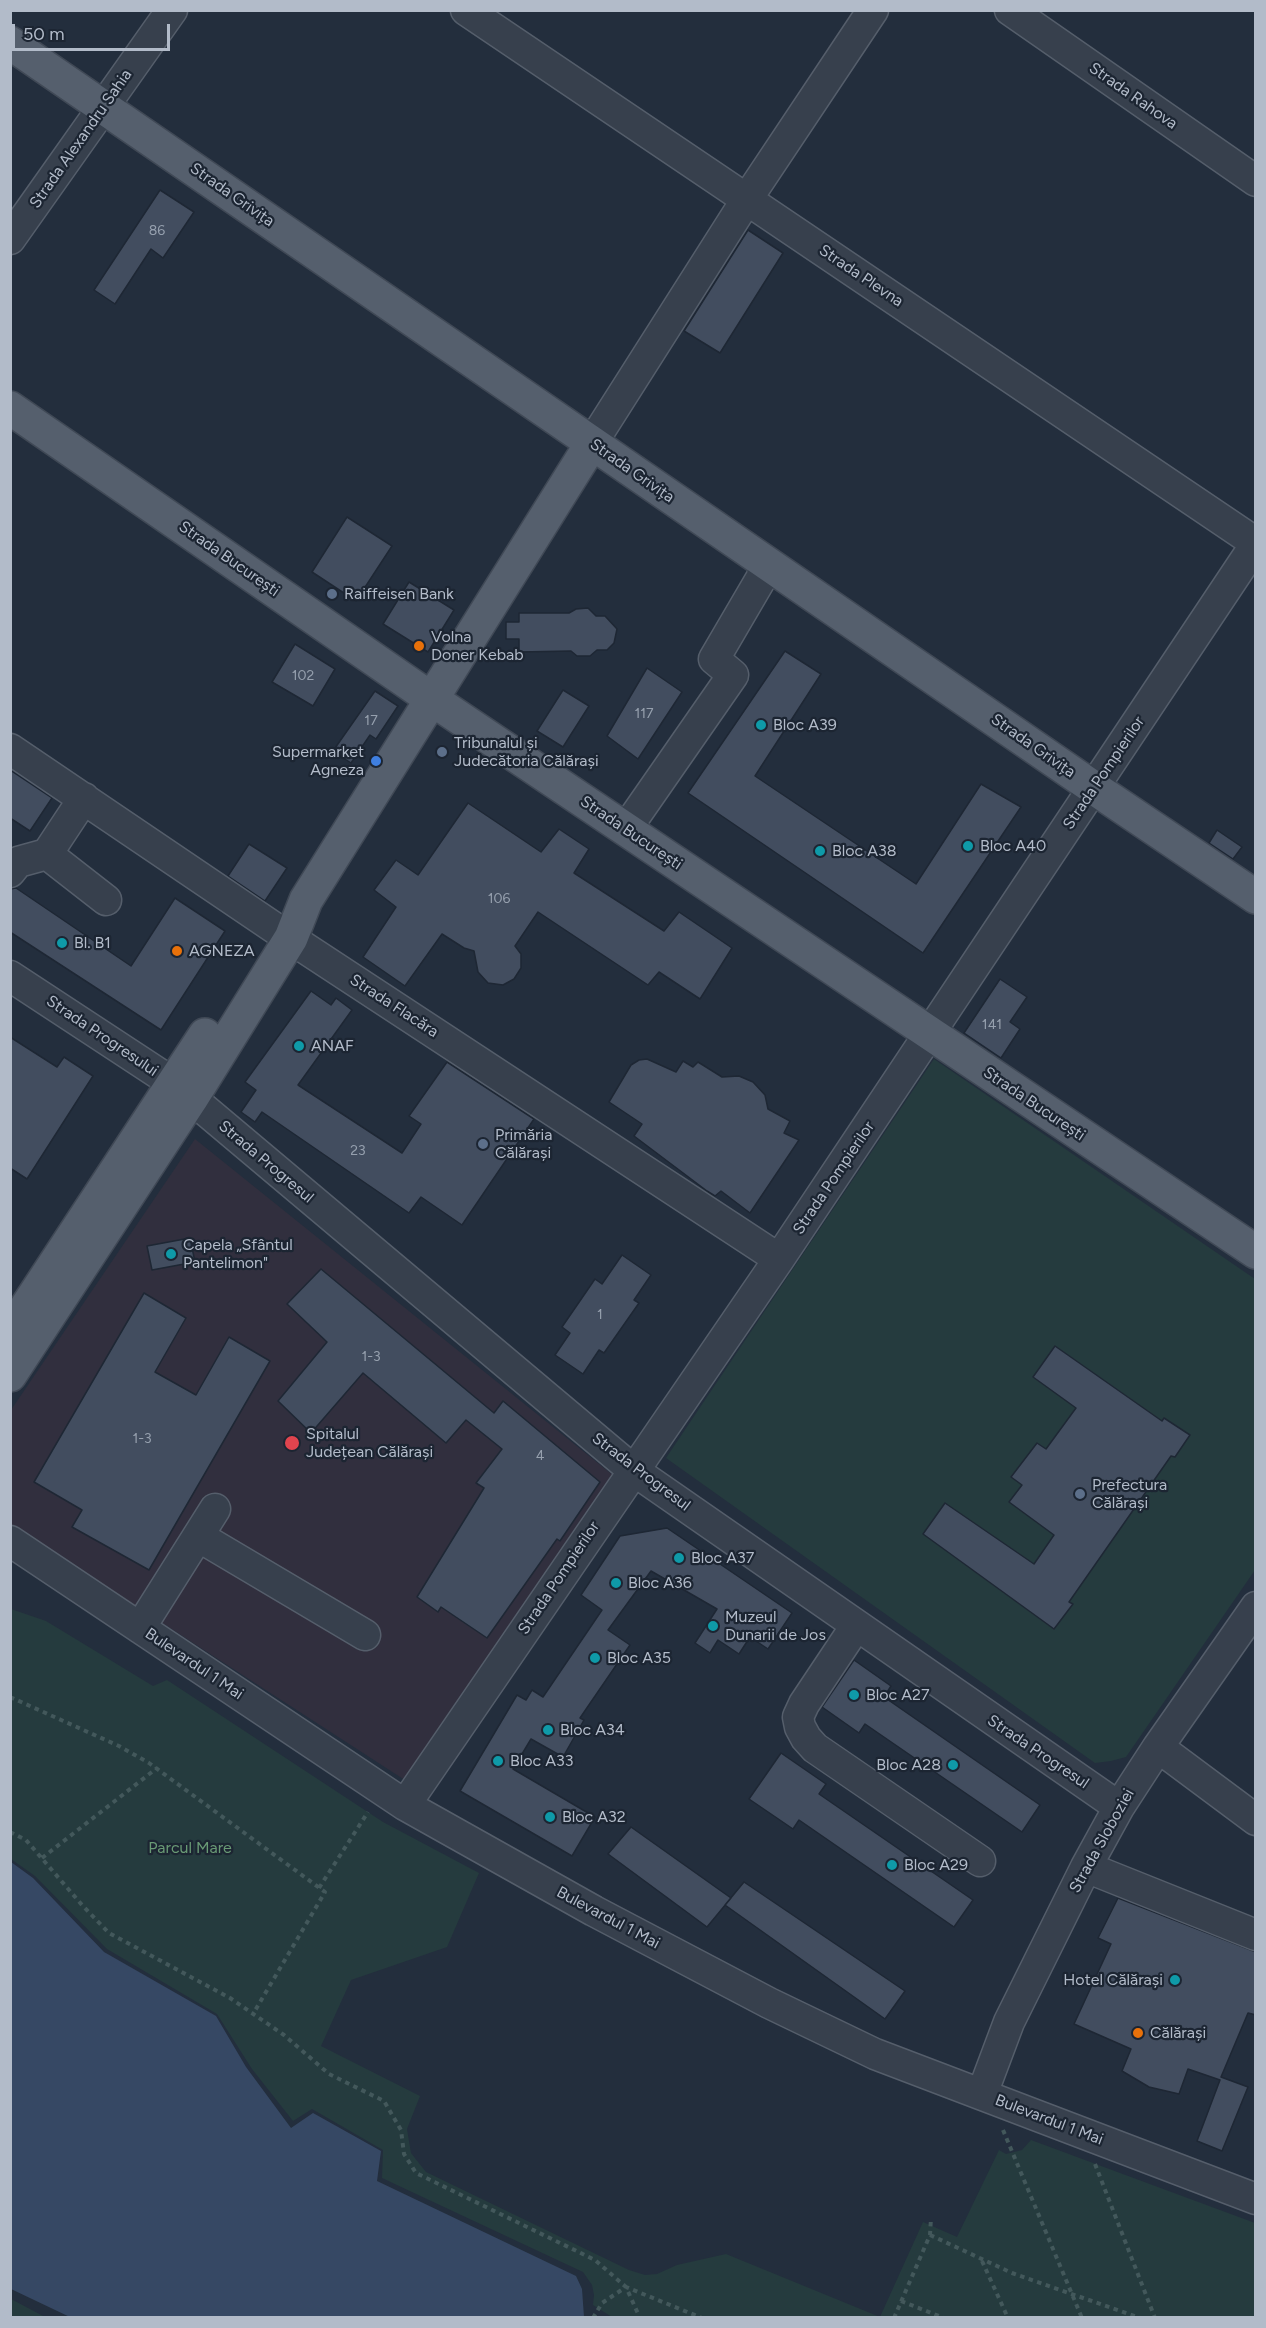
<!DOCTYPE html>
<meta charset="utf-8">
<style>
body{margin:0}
#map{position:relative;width:1266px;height:2328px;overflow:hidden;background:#232e3d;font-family:Figtree,sans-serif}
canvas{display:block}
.frame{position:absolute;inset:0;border:12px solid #b2bbc9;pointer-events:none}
.scale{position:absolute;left:12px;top:24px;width:158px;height:27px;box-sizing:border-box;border:3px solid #b2bbc9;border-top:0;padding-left:8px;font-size:18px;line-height:21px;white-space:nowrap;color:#b2bbc9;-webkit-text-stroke:4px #1c2532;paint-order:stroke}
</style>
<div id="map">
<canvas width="1266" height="2328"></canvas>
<div class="frame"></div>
<div class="scale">50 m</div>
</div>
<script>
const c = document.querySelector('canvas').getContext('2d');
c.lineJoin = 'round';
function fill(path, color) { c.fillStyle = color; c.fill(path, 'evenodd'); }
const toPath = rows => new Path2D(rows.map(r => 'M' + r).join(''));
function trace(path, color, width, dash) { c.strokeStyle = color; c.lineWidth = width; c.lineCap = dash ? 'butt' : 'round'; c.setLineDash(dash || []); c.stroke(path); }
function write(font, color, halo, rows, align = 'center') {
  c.font = font + ' Figtree,sans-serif'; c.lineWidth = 4.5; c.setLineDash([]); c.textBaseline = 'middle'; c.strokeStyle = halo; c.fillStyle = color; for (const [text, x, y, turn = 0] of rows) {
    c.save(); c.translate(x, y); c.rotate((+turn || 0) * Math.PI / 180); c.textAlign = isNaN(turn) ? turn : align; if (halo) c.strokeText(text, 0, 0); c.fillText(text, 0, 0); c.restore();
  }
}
fill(toPath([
 [195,1139,614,1476,411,1784,11,1525,11,1410]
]), '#312f3e');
fill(toPath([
 [934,1059,1255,1279,1255,1570,1126,1757,1111,1761,1095,1763,666,1458],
 [11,1609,46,1621,153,1686,167,1680,383,1822,479,1873,447,1947,351,1980,321,2046,420,2096,407,2129,411,2153,426,2172,629,2270,645,2275,657,2274,677,2265,726,2254,880,2317,923,2222,957,2237,999,2150,1006,2154,1022,2150,1031,2140,1255,2223,1255,2317,612,2317,593,2305,594,2295,592,2285,583,2272,382,2178,383,2150,312,2109,293,2121,252,2069,217,2014,107,1949,35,1876,11,1859],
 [10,2299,11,2299,45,2317,11,2317]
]), '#253b3e');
fill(toPath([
 [11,1862,33,1878,104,1952,216,2016,246,2067,291,2128,313,2113,381,2151,377,2181,576,2276,582,2289,584,2317,72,2318,11,2289]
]), '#364864');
const building = toPath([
 [160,190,194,212,163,258,151,249,115,304,94,290,160,190],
 [748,230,783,253,720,353,684,331,748,230],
 [347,517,392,546,356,601,312,572,347,517],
 [409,582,454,610,428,652,383,624,409,582],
 [588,608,596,616,605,616,617,629,614,643,607,650,597,650,590,656,577,656,571,651,519,652,519,639,506,639,506,622,519,622,519,613,569,613,576,609,588,608],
 [295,644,335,669,313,706,272,682,295,644],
 [785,651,821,674,755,776,916,884,981,784,1021,807,923,953,688,793,785,651],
 [647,668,682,692,638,759,607,736,647,668],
 [563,690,589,706,563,747,537,731,563,690],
 [375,691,398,706,376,739,370,735,351,763,333,751,375,691],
 [10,770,52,798,30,831,10,818,10,770],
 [468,803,541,852,559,829,589,849,574,873,664,931,679,912,732,948,700,999,659,972,648,985,538,912,515,946,521,954,521,968,514,979,503,985,488,983,478,972,474,951,464,948,442,934,405,986,363,957,396,907,374,890,396,860,418,875,468,803],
 [1217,830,1242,847,1233,859,1209,843,1217,830],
 [249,844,287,868,265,901,228,876,249,844],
 [16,888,131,966,175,898,225,931,161,1030,10,932,10,889,16,888],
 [1000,979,1027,997,1010,1022,1020,1029,1001,1058,964,1033,1000,979],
 [311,991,331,1005,336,998,352,1010,298,1085,402,1153,421,1124,409,1116,447,1062,534,1119,462,1225,421,1197,409,1213,262,1112,255,1122,241,1112,256,1090,245,1082,311,991],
 [10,1037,57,1067,64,1057,93,1076,27,1179,10,1168,10,1037],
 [647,1059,676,1072,683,1061,693,1067,698,1062,722,1077,739,1076,753,1082,765,1095,768,1109,790,1121,784,1133,799,1140,750,1213,721,1191,715,1196,707,1191,634,1136,642,1124,609,1102,631,1065,639,1060,647,1059],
 [190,1238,195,1262,152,1270,147,1246,190,1238],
 [622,1255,651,1275,634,1300,639,1303,604,1353,599,1350,583,1374,555,1355,570,1333,562,1327,595,1279,602,1284,622,1255],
 [321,1269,494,1413,503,1401,600,1482,560,1541,557,1539,487,1638,441,1607,438,1612,417,1597,484,1488,476,1483,502,1449,466,1420,446,1443,363,1373,311,1433,278,1401,327,1342,287,1304,321,1269],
 [144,1293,186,1318,155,1372,196,1395,229,1337,270,1361,149,1570,72,1527,82,1510,34,1482,144,1293],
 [1055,1346,1162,1421,1164,1418,1190,1435,1175,1457,1171,1456,1069,1602,1073,1604,1054,1629,923,1534,945,1503,1034,1564,1054,1535,1009,1502,1022,1485,1011,1477,1037,1443,1046,1449,1076,1408,1033,1377,1055,1346],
 [667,1528,792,1613,768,1649,750,1637,739,1654,718,1640,710,1653,695,1643,717,1609,651,1571,608,1630,630,1645,580,1718,584,1720,563,1757,531,1739,513,1769,595,1817,572,1856,460,1791,517,1695,526,1700,532,1690,543,1697,602,1610,581,1595,620,1536,667,1528],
 [854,1660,891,1686,884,1697,1040,1805,1022,1832,865,1724,859,1733,822,1707,854,1660],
 [781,1753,826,1784,819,1794,973,1900,954,1927,799,1820,793,1829,749,1799,781,1753],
 [631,1827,731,1898,707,1927,608,1854,631,1827],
 [744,1882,905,1991,885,2019,725,1905,744,1882],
 [1118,1898,1256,1952,1256,2015,1248,2013,1221,2077,1248,2087,1222,2151,1197,2141,1220,2080,1188,2069,1179,2094,1149,2087,1122,2071,1131,2049,1074,2024,1111,1944,1098,1938,1118,1898]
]);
fill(building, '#424d5f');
trace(building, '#1e2734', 1.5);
const minor = toPath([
 [466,10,1256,543],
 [1010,10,1256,181],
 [10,239,172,10],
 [592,443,747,199,873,10],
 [10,749,276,929,779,1259],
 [626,829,733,675,714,659,769,565],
 [47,854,106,900],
 [10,872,18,862,47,854,84,798],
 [10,976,173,1083,633,1470,1119,1807],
 [198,1536,365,1635],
 [10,1541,405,1805,594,1911,769,2003,875,2054,1256,2199],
 [856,1626,804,1704,798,1717,800,1727,806,1738,815,1748,980,1861],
 [140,1628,215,1509],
 [1158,1747,1256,1820],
 [405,1805,779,1259,1256,544],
 [1086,1867,1256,1935],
 [982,2094,1009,2022,1086,1867,1119,1807,1158,1747,1256,1607]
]);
const major = toPath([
 [10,43,1094,788,1256,897],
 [10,408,433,700,1256,1252],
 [10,1332,205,1035],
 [10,1375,191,1099,291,938,306,900,592,443]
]);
trace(minor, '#555e6b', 33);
trace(major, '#404956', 36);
trace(toPath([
 [10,1697,119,1746,149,1763,325,1892,253,2014],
 [10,1832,26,1840,82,1905,109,1933,230,1998,284,2035,329,2074,384,2101,401,2130,404,2154,416,2173,595,2260,626,2287,640,2318],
 [42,1858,157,1768],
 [319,1888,368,1812],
 [1003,2130,1082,2318],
 [1095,2164,1155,2318],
 [930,2235,1012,2273,1140,2318],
 [982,2261,1008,2318],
 [901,2301,944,2318],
 [593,2318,602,2303,626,2287,702,2318],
 [894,2318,930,2235,931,2218]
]), '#43585b', 4, [4.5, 4.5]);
trace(minor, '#37404d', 30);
trace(major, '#555f6d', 33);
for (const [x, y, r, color] of [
 [332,594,6,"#5c6f8a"],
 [419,646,6,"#e8710a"],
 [761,725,6,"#0f9aa8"],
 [442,752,6,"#5c6f8a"],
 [376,761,6,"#3f7fe0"],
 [968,846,6,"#0f9aa8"],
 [820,851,6,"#0f9aa8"],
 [62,943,6,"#0f9aa8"],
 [177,951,6,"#e8710a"],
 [299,1046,6,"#0f9aa8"],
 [483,1144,6,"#5c6f8a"],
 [171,1254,6,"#0f9aa8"],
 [292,1443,8,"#e0444e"],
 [1080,1494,6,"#5c6f8a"],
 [679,1558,6,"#0f9aa8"],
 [616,1583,6,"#0f9aa8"],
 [713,1626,6,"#0f9aa8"],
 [595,1658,6,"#0f9aa8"],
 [854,1695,6,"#0f9aa8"],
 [548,1730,6,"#0f9aa8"],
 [498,1761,6,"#0f9aa8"],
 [953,1765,6,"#0f9aa8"],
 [550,1817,6,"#0f9aa8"],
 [892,1865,6,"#0f9aa8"],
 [1175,1980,6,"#0f9aa8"],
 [1138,2033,6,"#e8710a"]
]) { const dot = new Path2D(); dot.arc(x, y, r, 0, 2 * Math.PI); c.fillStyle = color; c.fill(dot); trace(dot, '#1c2532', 2); }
write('14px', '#96a0ae', null, [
 ["86",157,231],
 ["102",303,676],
 ["117",644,714],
 ["17",371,721],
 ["106",499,899],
 ["141",992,1025],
 ["23",358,1151],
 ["1",600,1315],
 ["1-3",371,1357],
 ["1-3",142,1439],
 ["4",540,1456]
]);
write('16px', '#b2bbc9', '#1c2532', [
 ["Strada Rahova",1133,96,35],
 ["Strada Alexandru Sahia",81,139,-55],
 ["Strada Grivița",232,195,35],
 ["Strada Plevna",861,276,34],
 ["Strada Grivița",632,471,35],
 ["Strada București",229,559,35],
 ["Strada Grivița",1033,746,35],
 ["Strada Pompierilor",1104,773,-56],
 ["Strada București",631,833,34],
 ["Strada Flacăra",394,1006,33],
 ["Strada Progresului",102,1036,34],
 ["Strada București",1034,1104,34],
 ["Strada Progresul",266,1162,40],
 ["Strada Pompierilor",834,1178,-56],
 ["Strada Progresul",641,1472,37],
 ["Strada Pompierilor",559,1578,-56],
 ["Bulevardul 1 Mai",194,1664,34],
 ["Strada Progresul",1038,1752,34],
 ["Strada Sloboziei",1102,1841,-61],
 ["Bulevardul 1 Mai",608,1918,28],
 ["Bulevardul 1 Mai",1049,2120,21]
]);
write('16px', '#b2bbc9', '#1c2532', [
 ["Raiffeisen Bank",344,594],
 ["Volna",431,637],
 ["Doner Kebab",431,655],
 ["Bloc A39",773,725],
 ["Tribunalul și",454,743],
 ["Judecătoria Călărași",454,761],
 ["Supermarket",364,752,"right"],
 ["Agneza",364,770,"right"],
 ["Bloc A40",980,846],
 ["Bloc A38",832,851],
 ["Bl. B1",74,943],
 ["AGNEZA",189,951],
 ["ANAF",311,1046],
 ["Primăria",495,1135],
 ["Călărași",495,1153],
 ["Capela „Sfântul",183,1245],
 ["Pantelimon\"",183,1263],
 ["Spitalul",306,1434],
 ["Județean Călărași",306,1452],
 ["Prefectura",1092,1485],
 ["Călărași",1092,1503],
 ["Bloc A37",691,1558],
 ["Bloc A36",628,1583],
 ["Muzeul",725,1617],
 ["Dunarii de Jos",725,1635],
 ["Bloc A35",607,1658],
 ["Bloc A27",866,1695],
 ["Bloc A34",560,1730],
 ["Bloc A33",510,1761],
 ["Bloc A28",941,1765,"right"],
 ["Bloc A32",562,1817],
 ["Bloc A29",904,1865],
 ["Hotel Călărași",1163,1980,"right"],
 ["Călărași",1150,2033]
], 'left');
write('16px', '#699a75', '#1c2532', [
 ["Parcul Mare",190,1848]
]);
</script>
